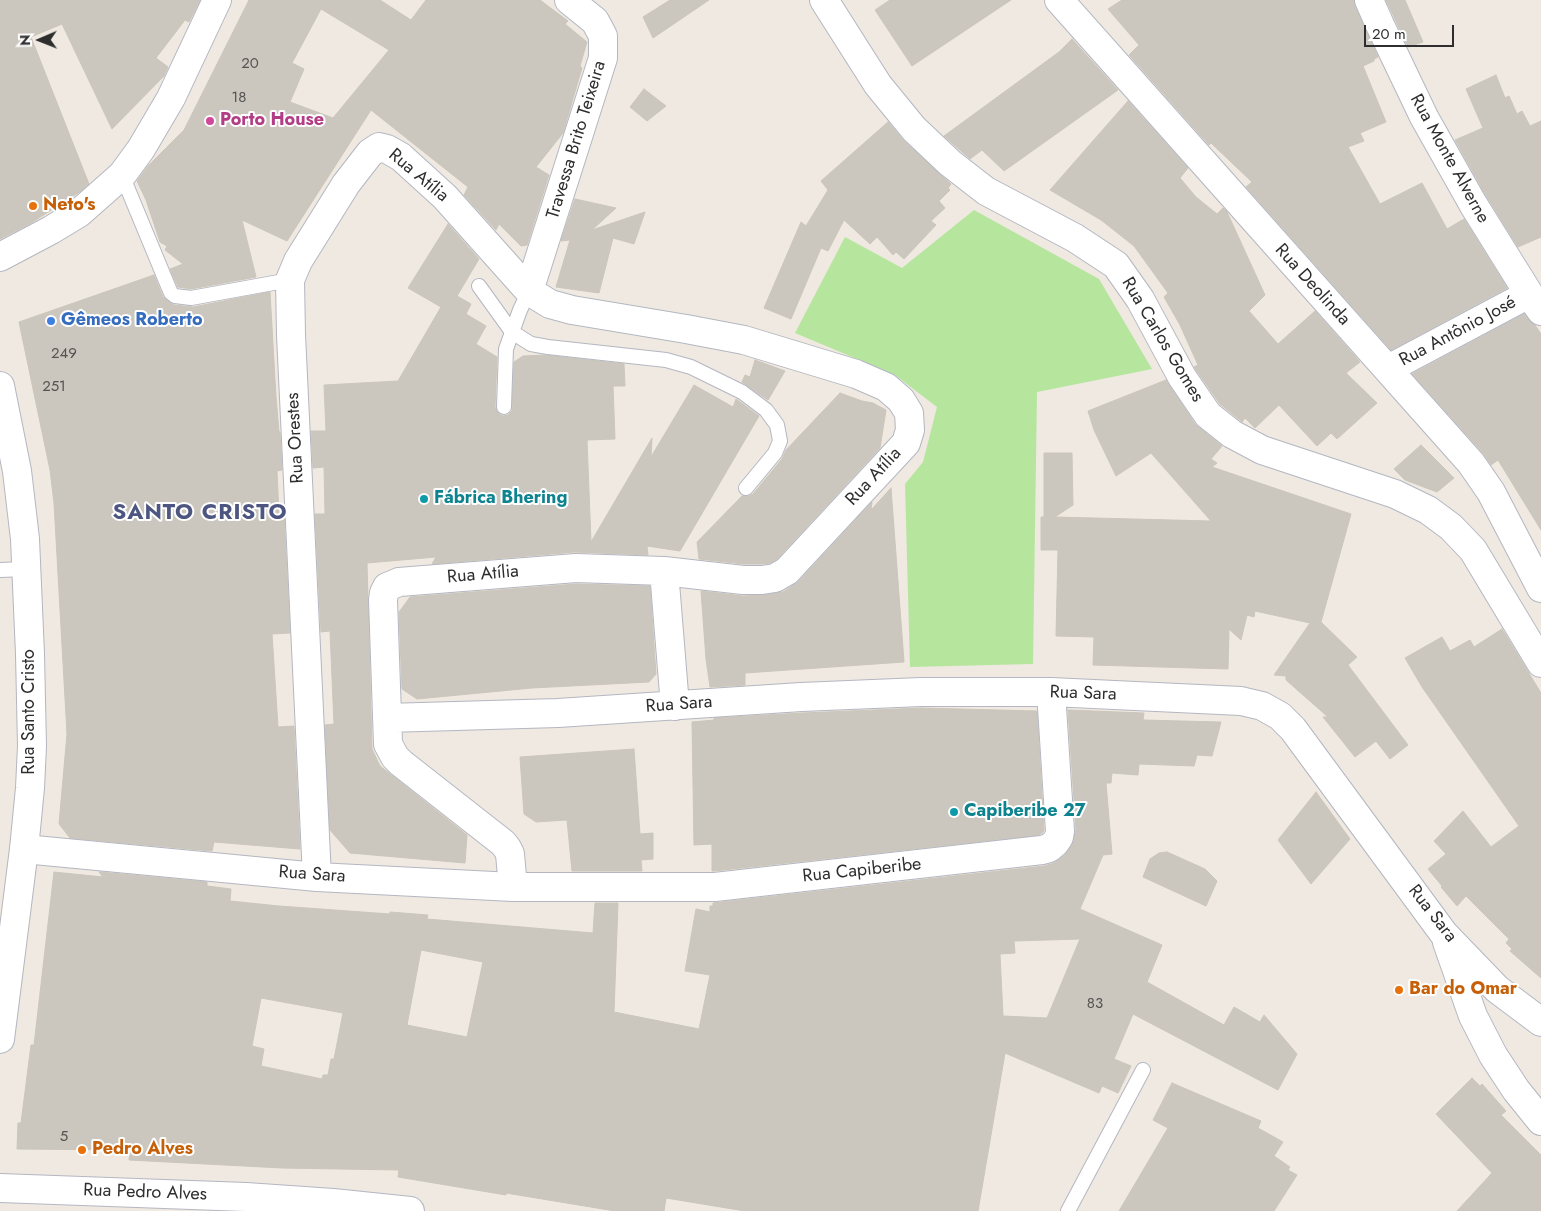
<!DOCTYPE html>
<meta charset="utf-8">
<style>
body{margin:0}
#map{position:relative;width:1541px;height:1211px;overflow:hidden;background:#efe9e1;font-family:Jost,sans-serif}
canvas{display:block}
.north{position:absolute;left:15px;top:15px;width:50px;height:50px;-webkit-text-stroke:4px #fff;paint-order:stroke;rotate:269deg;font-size:14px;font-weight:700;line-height:20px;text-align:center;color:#2e2e2e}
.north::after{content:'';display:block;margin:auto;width:18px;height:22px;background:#2e2e2e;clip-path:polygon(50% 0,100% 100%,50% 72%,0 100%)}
.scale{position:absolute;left:1364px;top:25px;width:90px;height:22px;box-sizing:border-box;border:2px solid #2e2e2e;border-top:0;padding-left:6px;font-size:15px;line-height:18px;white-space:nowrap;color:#2e2e2e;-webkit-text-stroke:4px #fff;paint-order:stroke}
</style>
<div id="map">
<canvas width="1541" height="1211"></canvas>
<div class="north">N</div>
<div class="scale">20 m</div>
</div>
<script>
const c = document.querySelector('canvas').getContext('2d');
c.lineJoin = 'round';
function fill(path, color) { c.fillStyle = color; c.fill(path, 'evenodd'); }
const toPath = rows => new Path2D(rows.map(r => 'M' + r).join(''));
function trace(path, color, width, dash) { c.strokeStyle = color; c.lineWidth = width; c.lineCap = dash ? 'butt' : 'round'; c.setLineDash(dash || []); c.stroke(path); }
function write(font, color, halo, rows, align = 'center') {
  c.font = font + ' Jost,sans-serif'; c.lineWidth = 4; c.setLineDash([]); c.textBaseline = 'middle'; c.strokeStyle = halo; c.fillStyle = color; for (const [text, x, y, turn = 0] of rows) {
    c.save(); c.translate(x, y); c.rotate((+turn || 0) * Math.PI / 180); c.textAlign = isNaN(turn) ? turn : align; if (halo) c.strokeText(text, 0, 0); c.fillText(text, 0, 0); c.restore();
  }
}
fill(toPath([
 [974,210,1099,279,1152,369,1037,392,1033,664,910,667,905,484,923,462,937,407,895,375,795,333,845,237,902,268]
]), '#b6e59e');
const building = toPath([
 [0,0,200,0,189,22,185,20,156,58,168,67,164,76,112,129,62,24,31,37,89,184,81,191,31,223,0,239,0,0],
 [249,0,380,0,411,20,426,0,540,0,568,21,565,24,587,42,580,66,582,68,563,133,536,167,549,175,527,245,521,246,499,224,496,230,464,195,468,187,371,110,287,241,242,220,256,277,191,289,178,287,170,269,183,264,165,250,167,246,160,242,146,200,137,181,148,166,184,130,249,0],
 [321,9,389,50,333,118,290,102,304,69,292,63,321,9],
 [670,0,709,0,653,38,643,17,670,0],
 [890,0,1011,0,912,66,875,10,890,0],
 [1122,0,1354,0,1355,6,1378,57,1374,59,1374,61,1363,66,1386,122,1360,133,1364,141,1348,147,1380,204,1422,183,1447,229,1464,219,1507,288,1391,350,1246,187,1252,182,1211,143,1209,145,1129,55,1139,45,1108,9,1122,0],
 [1386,0,1405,0,1423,42,1408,47,1386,0],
 [1072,39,1118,90,1004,171,982,150,970,159,944,136,1059,52,1072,39],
 [1496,75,1505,98,1509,96,1517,114,1522,111,1530,126,1541,121,1541,237,1518,247,1484,192,1455,140,1483,128,1466,89,1496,75],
 [644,89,666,106,647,121,630,107,644,89],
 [1128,101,1188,168,1180,178,1196,197,1217,214,1223,208,1227,212,1265,295,1249,311,1278,344,1315,311,1360,362,1346,373,1377,403,1337,439,1331,433,1317,446,1279,405,1255,428,1245,418,1242,422,1241,421,1220,404,1194,367,1198,365,1180,325,1164,297,1168,293,1134,246,1101,220,1050,190,1128,101],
 [888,122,903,140,951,184,948,188,950,190,939,201,945,208,931,221,936,225,904,259,896,252,893,255,877,237,870,244,844,220,828,251,821,248,791,319,764,308,801,222,806,226,828,190,821,181,888,122],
 [575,199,616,208,592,230,645,212,634,244,613,238,599,293,556,287,570,240,561,241,575,199],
 [448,224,479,259,457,296,471,304,466,314,486,326,476,344,497,357,495,407,499,414,503,416,508,415,512,411,514,362,523,356,545,355,624,364,625,386,613,386,615,439,587,440,591,542,652,438,651,457,694,385,733,407,736,399,759,416,680,551,647,546,648,555,575,552,432,564,436,557,367,563,372,749,380,766,467,835,465,863,350,853,330,830,325,725,334,724,330,631,321,632,315,514,325,514,324,467,313,468,311,431,326,431,324,385,398,381,441,307,408,288,448,224],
 [154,275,163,297,170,303,174,305,193,307,270,292,276,397,279,432,280,432,282,470,277,471,279,514,284,514,290,633,272,634,278,727,294,726,300,849,214,842,212,851,70,838,59,824,67,734,54,503,50,470,19,322,154,275],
 [1524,314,1529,320,1535,325,1541,334,1541,530,1498,460,1491,465,1483,453,1412,374,1524,314],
 [755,360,785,371,768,400,742,382,745,375,750,377,755,360],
 [1166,380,1195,424,1222,446,1211,459,1217,463,1212,467,1351,514,1321,622,1357,657,1348,665,1408,745,1390,759,1376,741,1355,757,1323,717,1328,717,1286,680,1286,676,1274,675,1310,623,1255,611,1254,617,1247,615,1241,640,1229,629,1228,669,1093,665,1094,637,1056,636,1058,550,1041,550,1041,517,1044,517,1044,453,1072,453,1073,505,1055,517,1211,521,1151,453,1116,476,1094,430,1088,411,1166,380],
 [840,393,862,401,873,403,886,410,880,448,777,559,770,563,761,564,744,564,699,559,697,542,742,496,749,496,753,494,782,459,786,450,840,393],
 [1421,445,1454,478,1437,492,1405,480,1394,469,1421,445],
 [891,488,904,662,745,673,745,685,710,687,706,659,701,591,743,596,764,595,783,592,798,582,872,502,871,510,891,488],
 [576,584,650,586,656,674,649,682,532,688,417,699,402,689,399,612,410,597,576,584],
 [1502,629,1541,693,1541,978,1510,951,1512,949,1506,943,1509,939,1466,896,1457,906,1441,887,1442,886,1428,869,1446,854,1434,841,1463,811,1491,847,1519,826,1422,687,1405,658,1442,637,1450,651,1470,640,1474,647,1502,629],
 [921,708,1037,711,1044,830,1043,832,1039,835,714,871,712,871,712,844,694,845,692,722,714,720,714,718,802,713,921,708],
 [1068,710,1144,713,1143,720,1221,722,1212,756,1197,755,1194,766,1139,764,1138,775,1112,773,1111,783,1106,783,1112,854,1103,855,1080,909,1162,945,1147,982,1224,1025,1234,1007,1260,1022,1264,1015,1297,1054,1278,1090,1133,1014,1114,1059,1131,1066,1118,1093,1102,1086,1099,1093,1005,1053,978,1211,745,1211,666,1198,664,1211,615,1211,506,1193,506,1195,398,1177,399,1170,282,1168,129,1160,130,1150,17,1149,18,1123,21,1123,31,1045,34,1045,54,872,103,877,99,872,207,882,207,886,231,889,230,901,279,906,390,914,390,912,428,915,427,919,593,933,595,903,618,903,614,1012,699,1029,710,975,685,971,696,909,710,912,710,906,713,906,713,903,1044,866,1054,863,1065,855,1072,845,1076,830,1068,710],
 [1080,939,1047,1018,1003,1016,1000,954,1015,953,1014,941,1080,939],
 [421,950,483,962,467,1037,407,1025,421,950],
 [261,998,343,1013,334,1059,331,1059,328,1075,323,1075,322,1079,261,1066,264,1049,252,1046,261,998],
 [634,749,640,834,653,833,653,859,641,860,642,871,572,871,567,820,536,822,524,814,520,757,634,749],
 [1316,792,1350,839,1311,884,1278,840,1316,792],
 [1167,852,1205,869,1217,881,1206,906,1143,877,1150,859,1159,853,1167,852],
 [1472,1078,1480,1086,1482,1084,1506,1111,1501,1115,1541,1155,1541,1211,1457,1211,1492,1173,1436,1114,1472,1078],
 [1172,1083,1261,1121,1258,1128,1283,1142,1274,1156,1290,1167,1288,1170,1297,1175,1274,1211,1119,1211,1168,1128,1153,1120,1172,1083]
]);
fill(building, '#cbc7bf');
trace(building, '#cbc5ba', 1);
const lane = toPath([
 [122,175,168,286,171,293,175,296,191,298,290,280],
 [479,286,512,332,531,344,548,347,666,360,691,367,742,392,766,410,777,425,780,441,775,453,746,488],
 [504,407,506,349,520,310,529,291],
 [0,570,27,569],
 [1068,1211,1143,1070]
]);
const street = toPath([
 [824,0,878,85,914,129,950,163,986,191,1075,238,1116,265,1140,299,1182,377,1208,415,1232,434,1262,450,1395,494,1428,510,1451,527,1473,550,1541,663],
 [1059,0,1471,463,1491,492,1541,588],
 [1369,0,1380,25,1424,117,1473,204,1529,294,1541,311],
 [0,257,51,230,79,213,122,175,141,149,171,98,217,0],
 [529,291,603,58,603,36,595,21,569,0],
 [1388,369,1529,294],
 [664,571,675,706],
 [387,718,558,713,801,697,921,692,1051,692,1241,701,1262,706,1280,716,1293,729,1444,934,1497,989,1541,1022],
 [24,849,317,877,513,887,715,887,1042,850,1049,848,1055,843,1059,837,1060,831,1051,692],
 [317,877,291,335,290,280,298,261,346,184,370,153,379,147,387,149,401,157,445,197,529,291,550,304,572,310,686,329,744,340,856,374,886,387,901,400,909,413,910,430,906,443,787,571,775,578,762,580,743,580,664,571,576,568,399,582,387,587,384,593,383,600,388,744,395,757,401,763,503,843,507,848,510,854,513,887],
 [1447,942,1473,1016,1493,1055,1516,1090,1541,1121]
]);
const secondary = toPath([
 [0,386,17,471,25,539,30,654,32,746,30,788,24,849,0,1039],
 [0,1188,246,1197,333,1203,410,1211]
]);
trace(lane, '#b4b7c1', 16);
trace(street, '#b4b7c1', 30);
trace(secondary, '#b4b7c1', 30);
trace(lane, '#fff', 14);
trace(street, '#fff', 28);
trace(secondary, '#fff', 28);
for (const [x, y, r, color] of [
 [210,121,5,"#d1479c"],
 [33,206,5,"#e8710a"],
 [51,321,5,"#3f7fe0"],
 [424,499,5,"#0f9aa8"],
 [954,812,5,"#0f9aa8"],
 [1399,990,5,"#e8710a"],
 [82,1150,5,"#e8710a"]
]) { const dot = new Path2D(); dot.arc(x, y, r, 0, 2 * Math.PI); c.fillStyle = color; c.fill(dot); trace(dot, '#fff', 2); }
write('15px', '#555452', null, [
 ["20",250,64],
 ["18",239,98],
 ["249",64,354],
 ["251",54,387],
 ["83",1095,1004],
 ["5",64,1137]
]);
write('bold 18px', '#b23c85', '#fff', [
 ["Porto House",220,121]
], 'left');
write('18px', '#2e2e2e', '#fff', [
 ["Travessa Brito Teixeira",577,140,-73],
 ["Rua Monte Alverne",1449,159,61],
 ["Rua Atília",418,176,40],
 ["Rua Deolinda",1312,285,48],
 ["Rua Antônio José",1458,332,-28],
 ["Rua Carlos Gomes",1162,340,59],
 ["Rua Orestes",296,438,-93],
 ["Rua Atília",874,477,-47],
 ["Rua Atília",483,575,-5],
 ["Rua Sara",1083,694,2],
 ["Rua Sara",679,705,-4],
 ["Rua Santo Cristo",30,712,-90],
 ["Rua Capiberibe",862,871,-6],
 ["Rua Sara",312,875,4],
 ["Rua Sara",1432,914,52],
 ["Rua Pedro Alves",145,1193,2]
]);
write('bold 18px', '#c56008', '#fff', [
 ["Neto's",43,206],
 ["Bar do Omar",1409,990],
 ["Pedro Alves",92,1150]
], 'left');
write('bold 18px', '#366cbe', '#fff', [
 ["Gêmeos Roberto",61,321]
], 'left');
write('bold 18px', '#0d838f', '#fff', [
 ["Fábrica Bhering",434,499],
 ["Capiberibe 27",964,812]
], 'left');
c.letterSpacing = '1px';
write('bold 22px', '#4d5680', '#fff', [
 ["SANTO CRISTO",200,514]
]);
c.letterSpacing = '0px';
</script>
